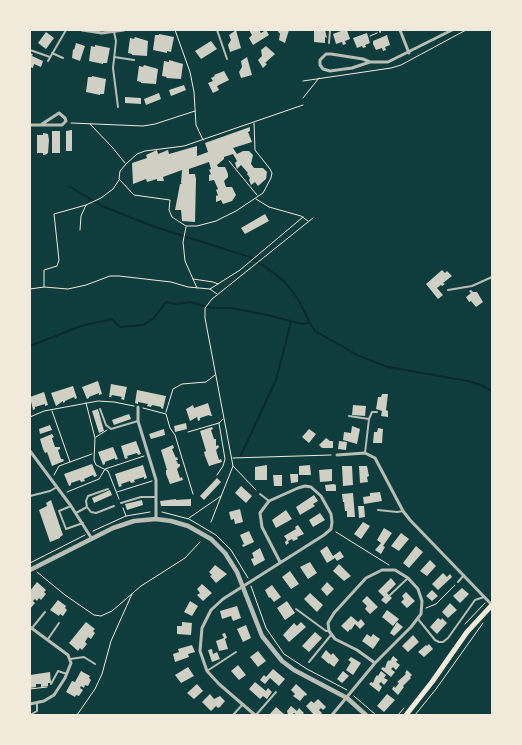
<!DOCTYPE html>
<style>
body{margin:0}
#map{position:relative;width:522px;height:745px;overflow:hidden;background:#0f3d3e;font-family:Karla,sans-serif}
canvas{display:block}
.frame{position:absolute;inset:0;border:31px solid #f1e9da;pointer-events:none}
</style>
<div id="map">
<canvas width="522" height="745"></canvas>
<div class="frame"></div>
</div>
<script>
const c = document.querySelector('canvas').getContext('2d');
c.lineJoin = 'round';
const toPath = rows => new Path2D(rows.map(r => 'M' + r).join(''));
function trace(path, color, width, dash) { c.strokeStyle = color; c.lineWidth = width; c.lineCap = dash ? 'butt' : 'round'; c.setLineDash(dash || []); c.stroke(path); }
function fill(path, color) { c.fillStyle = color; c.fill(path, 'evenodd'); }
trace(toPath([
 [70,187,102,206,155,227,250,257,267,268,285,282,298,299,310,323,315,331,359,356,388,367,468,381,481,385,492,391],
 [30,346,81,326,112,319,120,327,143,325,153,319,166,302,175,304,190,302,212,308,232,308,267,315,302,324,309,323],
 [241,455,276,380,291,322]
]), '#0a2a2b', 2);
fill(toPath([
 [236,30,241,48,230,52,228,45,231,40,229,35],
 [249,30,259,30,261,33,266,30,269,35,253,45,249,38,252,35],
 [277,30,289,30,285,43,279,40,280,34],
 [314,30,325,30,327,38,325,37,325,43,314,42],
 [344,30,347,30,350,39,345,41,346,44,343,45,342,42,336,44,333,34],
 [46,32,54,38,46,49,38,43],
 [367,33,370,43,365,45,366,47,363,48,362,46,357,48,353,38],
 [159,34,174,37,171,52,167,51,167,53,153,50,155,35,159,35],
 [387,35,390,45,385,47,386,50,383,51,382,48,376,50,373,44,373,41],
 [135,37,148,41,147,56,132,55,132,54,128,53,130,38,134,39],
 [211,41,217,49,201,59,195,51],
 [76,43,85,46,80,61,72,58,73,49,74,50],
 [95,45,110,48,107,63,103,63,103,64,89,61,91,46,95,47],
 [266,46,275,54,265,63,267,64,263,68,258,60,262,56,261,50],
 [30,53,33,54,32,56,43,61,41,67,34,64,33,68,30,67],
 [247,57,252,75,241,78,239,72,242,67,241,61],
 [169,60,183,64,181,79,166,78,167,77,162,76,164,61,169,62],
 [144,65,158,69,156,84,141,83,141,82,137,81,139,66,143,67],
 [224,71,229,80,217,86,219,90,213,93,208,83,213,81,211,78,215,76,214,75],
 [92,76,106,79,104,94,100,94,100,95,86,92,88,77,92,77],
 [184,85,186,90,171,96,169,90],
 [159,93,161,99,146,105,144,99],
 [125,97,141,98,141,104,125,103],
 [250,127,250,131,248,132,252,142,233,148,237,154,243,151,249,151,253,155,251,164,254,168,263,168,267,172,266,179,258,186,255,182,251,185,249,180,250,178,247,174,248,173,241,165,237,169,235,163,237,161,233,154,224,157,224,159,217,165,218,167,225,167,226,169,228,174,228,177,224,181,226,187,232,187,236,195,232,201,223,204,221,200,216,202,216,196,218,195,216,190,218,189,214,180,209,181,209,175,211,174,209,170,211,169,209,162,189,169,189,174,195,174,196,179,195,222,182,221,181,210,175,210,180,184,182,184,181,183,182,170,163,177,164,181,157,181,157,179,147,182,146,179,133,184,132,163,147,158,146,155,157,150,158,154,168,150,169,154,197,146,197,156,208,152,205,143],
 [72,130,72,151,66,151,66,131],
 [52,131,60,131,60,153,52,153],
 [43,133,48,134,49,140,48,153,45,155,43,155,43,153,37,153,37,135,43,135],
 [265,214,269,221,245,234,241,228],
 [442,270,445,273,447,271,452,276,443,283,445,284,442,286,441,285,437,288,443,295,438,299,426,284],
 [471,290,473,292,477,292,483,302,476,307,471,301,469,302,466,297,471,293,469,291],
 [98,381,102,394,99,395,99,393,89,397,89,398,87,399,82,387],
 [111,384,127,387,124,400,121,399,122,397,112,395,111,397,109,397],
 [73,386,77,398,75,399,74,397,65,401,65,402,63,403,63,401,56,406,51,393],
 [137,390,166,396,163,409,161,408,161,407,152,405,151,407,147,406,148,404,138,402,138,404,135,403],
 [44,392,48,405,45,406,45,404,35,407,35,409,33,410,30,397],
 [382,394,388,394,386,410,388,411,388,417,381,416,382,411,376,409,378,397,381,397],
 [208,403,212,416,210,416,209,415,200,418,200,420,198,421,197,417,190,421,186,409,193,405,194,408],
 [353,405,366,406,365,416,352,415],
 [98,409,104,431,99,433,92,411],
 [129,414,131,419,114,425,112,420],
 [186,423,187,429,175,432,174,426],
 [50,425,52,430,40,434,39,429],
 [352,426,360,429,357,444,343,440,344,432,351,433],
 [212,427,213,429,211,430,214,439,216,439,216,446,218,445,219,447,216,450,219,460,221,459,222,462,209,466,205,456,204,452,206,451,200,431],
 [378,428,383,429,382,443,373,443,374,432,377,432],
 [164,429,165,435,151,439,149,434],
 [309,429,316,434,309,443,302,437],
 [52,434,54,437,52,438,55,447,60,447,60,449,58,450,61,459,63,459,64,461,52,466,47,452,45,453,43,449,40,439],
 [326,438,330,441,333,441,333,448,322,448,319,445],
 [136,441,141,454,138,455,137,453,127,456,128,458,125,459,121,446],
 [339,441,347,442,346,450,338,449],
 [173,445,174,448,172,449,176,458,177,457,178,460,176,460,178,464,180,464,180,466,177,469,180,478,182,477,183,480,170,484,166,474,166,470,167,470,161,450],
 [113,447,118,459,115,460,115,458,105,462,105,464,103,465,98,452],
 [92,464,97,476,94,477,93,475,84,479,85,481,81,482,80,480,71,483,71,485,69,486,64,474],
 [143,465,147,478,144,479,144,477,134,480,135,482,131,483,130,481,121,484,122,486,119,487,115,474],
 [267,465,267,480,255,480,255,467],
 [310,465,311,475,299,475,299,466],
 [342,466,352,466,353,485,343,486],
 [359,466,367,466,369,476,367,477,368,482,360,483],
 [332,469,332,481,320,482,319,470],
 [290,474,298,474,298,482,291,483],
 [273,475,282,475,282,486,274,486],
 [217,478,221,482,204,500,200,496],
 [334,484,336,485,336,491,326,491,325,485],
 [241,486,252,496,246,503,235,493],
 [110,490,112,495,94,503,92,498],
 [380,492,382,501,364,504,363,497,370,496,370,493],
 [353,493,355,517,347,517,347,511,345,511,344,502,343,502,342,494],
 [314,495,318,501,313,504,315,506,300,515,296,507],
 [176,499,176,500,191,499,191,506,161,506,160,501],
 [51,500,63,535,60,537,60,538,50,542,39,510,47,506,46,503],
 [142,500,143,505,127,510,125,504],
 [358,506,364,506,365,517,359,518],
 [240,509,243,522,235,524,234,519,231,520,229,512],
 [286,510,292,519,276,528,272,520],
 [320,513,325,520,313,527,309,520],
 [363,522,370,526,361,539,354,534],
 [298,525,304,534,297,537,298,539,293,541,292,539,288,541,289,543,286,545,285,542,287,540,284,536,296,529,295,527],
 [384,528,392,533,383,546,385,547,381,554,375,550,381,543,377,540],
 [249,531,254,542,243,547,242,545,244,544,240,535],
 [401,533,409,539,399,551,391,546],
 [327,546,333,556,340,551,344,557,337,561,335,558,327,563,320,551],
 [416,546,423,552,409,568,403,563],
 [260,548,265,560,254,566,251,559,254,558,252,553],
 [430,560,436,566,427,576,420,571],
 [310,562,317,573,308,579,300,567],
 [339,564,351,576,344,581,333,571],
 [215,565,227,574,216,583,210,576,212,575,209,572],
 [290,571,299,584,291,589,282,577],
 [443,573,447,577,450,574,452,577,438,590,432,584],
 [391,578,396,584,387,593,392,598,386,604,381,600,384,597,378,591],
 [37,582,46,590,44,592,46,594,41,600,39,598,37,601,35,599,33,601,35,603,30,609,30,591],
 [327,582,334,589,327,596,321,589],
 [202,584,212,593,203,601,197,595,200,593,197,589],
 [272,585,281,597,274,602,270,597,269,598,265,590],
 [462,588,469,594,460,603,453,596],
 [432,590,438,596,432,601,426,596],
 [406,592,415,601,407,608,401,602,404,599,402,596],
 [310,593,323,605,317,612,304,599],
 [367,596,378,607,370,614,365,609,367,606,362,601],
 [58,600,66,606,65,608,67,610,63,616,60,614,59,616,50,610],
 [190,601,198,606,192,616,184,612],
 [287,601,295,613,285,620,277,608],
 [450,603,457,610,448,618,442,612],
 [237,606,241,618,233,621,231,616,222,619,220,611],
 [387,610,399,619,393,626,382,617],
 [351,616,358,622,361,619,365,624,360,629,355,624,351,630,350,629,348,632,341,626],
 [438,618,441,620,442,618,447,623,437,634,430,627],
 [86,622,95,629,93,631,95,633,91,639,88,637,85,642,87,644,82,650,80,648,78,651,69,643],
 [182,622,192,623,191,635,177,634,177,626,182,626],
 [301,622,306,627,289,642,283,635,294,623,297,626],
 [397,622,403,627,394,636,390,633],
 [246,625,251,638,243,642,237,629],
 [315,632,322,638,309,652,302,646],
 [225,633,227,638,225,639,228,649,219,651,216,641,224,638,222,634],
 [367,634,371,637,373,634,380,639,373,649,362,641],
 [413,635,419,642,408,652,402,646],
 [429,644,433,649,424,657,418,652,426,645,427,646],
 [192,645,195,652,188,654,189,657,175,662,173,654,179,652,178,649],
 [212,649,213,654,217,652,220,659,212,662,208,650],
 [326,650,331,655,333,653,339,660,334,667,329,663,329,664,321,657],
 [258,651,266,661,258,667,250,657],
 [393,656,398,660,396,662,400,665,396,670,393,667,391,669,395,672,391,677,381,669,383,667,385,668,387,662,389,660,390,661],
 [351,657,361,663,353,675,346,670,351,662,348,660],
 [238,665,246,675,239,680,231,671],
 [188,667,194,676,181,683,175,675],
 [273,669,285,679,279,686,270,678,265,684,260,680,264,675,266,677],
 [407,670,412,675,410,677,411,678,403,686,404,687,398,695,392,689,394,686,395,688,399,683,397,682,406,674,405,673],
 [81,671,90,676,89,678,91,680,88,686,85,685,84,688,81,686,80,688,83,690,79,696,76,695,75,697,66,692,72,681,75,682],
 [343,671,349,676,342,683,337,679],
 [381,671,386,675,384,678,388,680,384,685,381,682,379,684,382,687,379,692,369,684,371,682,373,683,375,678,377,675,378,676],
 [50,672,51,683,48,683,48,686,41,687,41,684,36,684,36,687,30,688,30,675],
 [255,682,266,691,268,688,272,692,267,699,263,696,260,699,249,689],
 [197,684,203,691,194,699,187,693],
 [296,684,307,694,306,696,305,695,300,701,293,696,295,694,291,690],
 [210,694,214,699,220,696,225,701,220,707,218,708,216,706,211,711,202,702],
 [387,694,395,700,384,712,377,706],
 [318,699,326,707,323,710,321,708,319,710,322,713,320,715,314,715,306,706,311,701,314,703],
 [291,706,297,711,299,708,304,713,302,715,297,715,294,713,292,715,288,715,287,711],
 [276,707,285,715,269,715]
]), '#cfcfc3');
trace(toPath([
 [175,30,190,72,194,92,196,125,203,140],
 [370,36,377,33],
 [303,81,391,68,401,65,466,30],
 [303,98,319,78],
 [71,123,143,126,155,124,195,111],
 [254,123,255,150,270,169,272,173,271,178,263,193,236,211,216,221,197,226,186,226,172,217,169,210,170,200,134,195,119,179,120,171,126,164,137,154,145,151,184,146,303,105],
 [90,124,112,147,125,163],
 [229,161,257,195],
 [256,199,269,207,301,216,308,221],
 [186,227,183,242,185,261,197,288],
 [80,230,81,216,86,205],
 [193,279,213,282,218,284],
 [44,287,44,270,57,266,59,260,54,214,86,205,101,198,113,189,119,180],
 [30,289,44,287,68,289,86,285,110,276,119,276,171,282,188,287,210,289,217,294],
 [210,289,240,270,303,217],
 [86,403,95,438,94,460,96,465,108,471,119,499],
 [143,408,166,414,170,428,175,435,193,494],
 [52,411,70,462],
 [166,412,173,389,182,384,206,382,215,375],
 [30,417,44,411,98,401,114,402,134,406],
 [188,432,219,423,223,419],
 [96,437,107,430],
 [233,458,331,455],
 [233,466,256,490],
 [54,475,59,466,92,454],
 [217,475,223,466,225,459,219,423],
 [67,492,99,479,105,469,144,456],
 [117,492,152,481],
 [123,508,126,516],
 [162,512,189,519,216,535,231,550,248,578],
 [189,518,221,496],
 [211,522,233,466,205,318,205,308,212,299,313,218],
 [93,531,126,516,150,512],
 [336,532,389,565],
 [30,563,85,535],
 [37,572,65,595,94,615,101,616,112,611,141,586,185,558,200,542],
 [251,586,266,628,284,654,307,669,347,690],
 [426,608,436,604,455,585],
 [465,624,485,603],
 [30,689,47,687],
 [354,696,376,715],
 [77,715,95,689,102,674,111,641,132,594],
 [398,715,404,708],
 [415,715,436,689,483,623]
]), '#f1e9da', 1);
trace(toPath([
 [217,30,227,59],
 [380,30,380,32],
 [114,32,116,41,113,68,118,107],
 [329,43,330,30],
 [30,50,50,57],
 [52,53,63,58],
 [114,57,134,60],
 [48,61,66,30],
 [448,290,472,286,492,277],
 [100,409,106,425,111,429,138,421],
 [349,416,369,419],
 [365,453,369,419,372,412,377,412],
 [108,489,88,496,86,501,87,507,91,512,96,513,114,506],
 [260,494,269,501],
 [30,496,50,491,57,487],
 [121,503,141,497,155,497],
 [71,506,59,511,66,529,83,523],
 [378,510,397,512,403,511],
 [76,513,87,507],
 [458,582,464,575],
 [390,595,408,578],
 [296,609,326,631,329,631],
 [418,619,435,640,439,642,443,642,448,638,475,600,484,597],
 [32,628,45,612],
 [48,639,59,623],
 [70,659,84,657,95,664],
 [309,662,331,635],
 [207,671,236,652],
 [51,684,58,671,67,674],
 [30,715,37,711,37,704],
 [233,715,243,704],
 [256,715,276,692]
]), '#b8beb3', 2);
trace(toPath([
 [82,30,102,33,124,30],
 [400,30,409,53],
 [370,62,352,68,330,71,323,69,320,65,320,60,326,54,331,54,363,59,370,62,388,62,452,30],
 [30,125,62,125,66,121,65,118,59,113,42,124],
 [138,407,138,421,156,480,156,519],
 [30,451,71,506,92,539],
 [337,455,365,453,375,458,403,511,410,520,492,605],
 [30,627,68,655,71,663,65,678,54,695,44,701,30,704],
 [255,715,219,684,207,671,200,651,202,628,211,610,223,599,324,535,331,529,332,522,331,514,321,496,311,487,305,486,298,488,269,501,260,513,262,527,280,562],
 [332,715,375,663,411,627,421,614,422,601,418,589,408,578,395,570,382,570,366,578,334,613,328,623,329,631,335,639,357,650,375,663]
]), '#b8beb3', 3);
trace(toPath([
 [30,570,113,528,134,521,156,519,171,521,188,526,211,539,225,553,237,572,262,636,282,661,294,670,347,698,366,715]
]), '#b8beb3', 4.5);
trace(toPath([
 [406,715,432,682,467,632,492,605]
]), '#f1e9da', 5);
</script>
